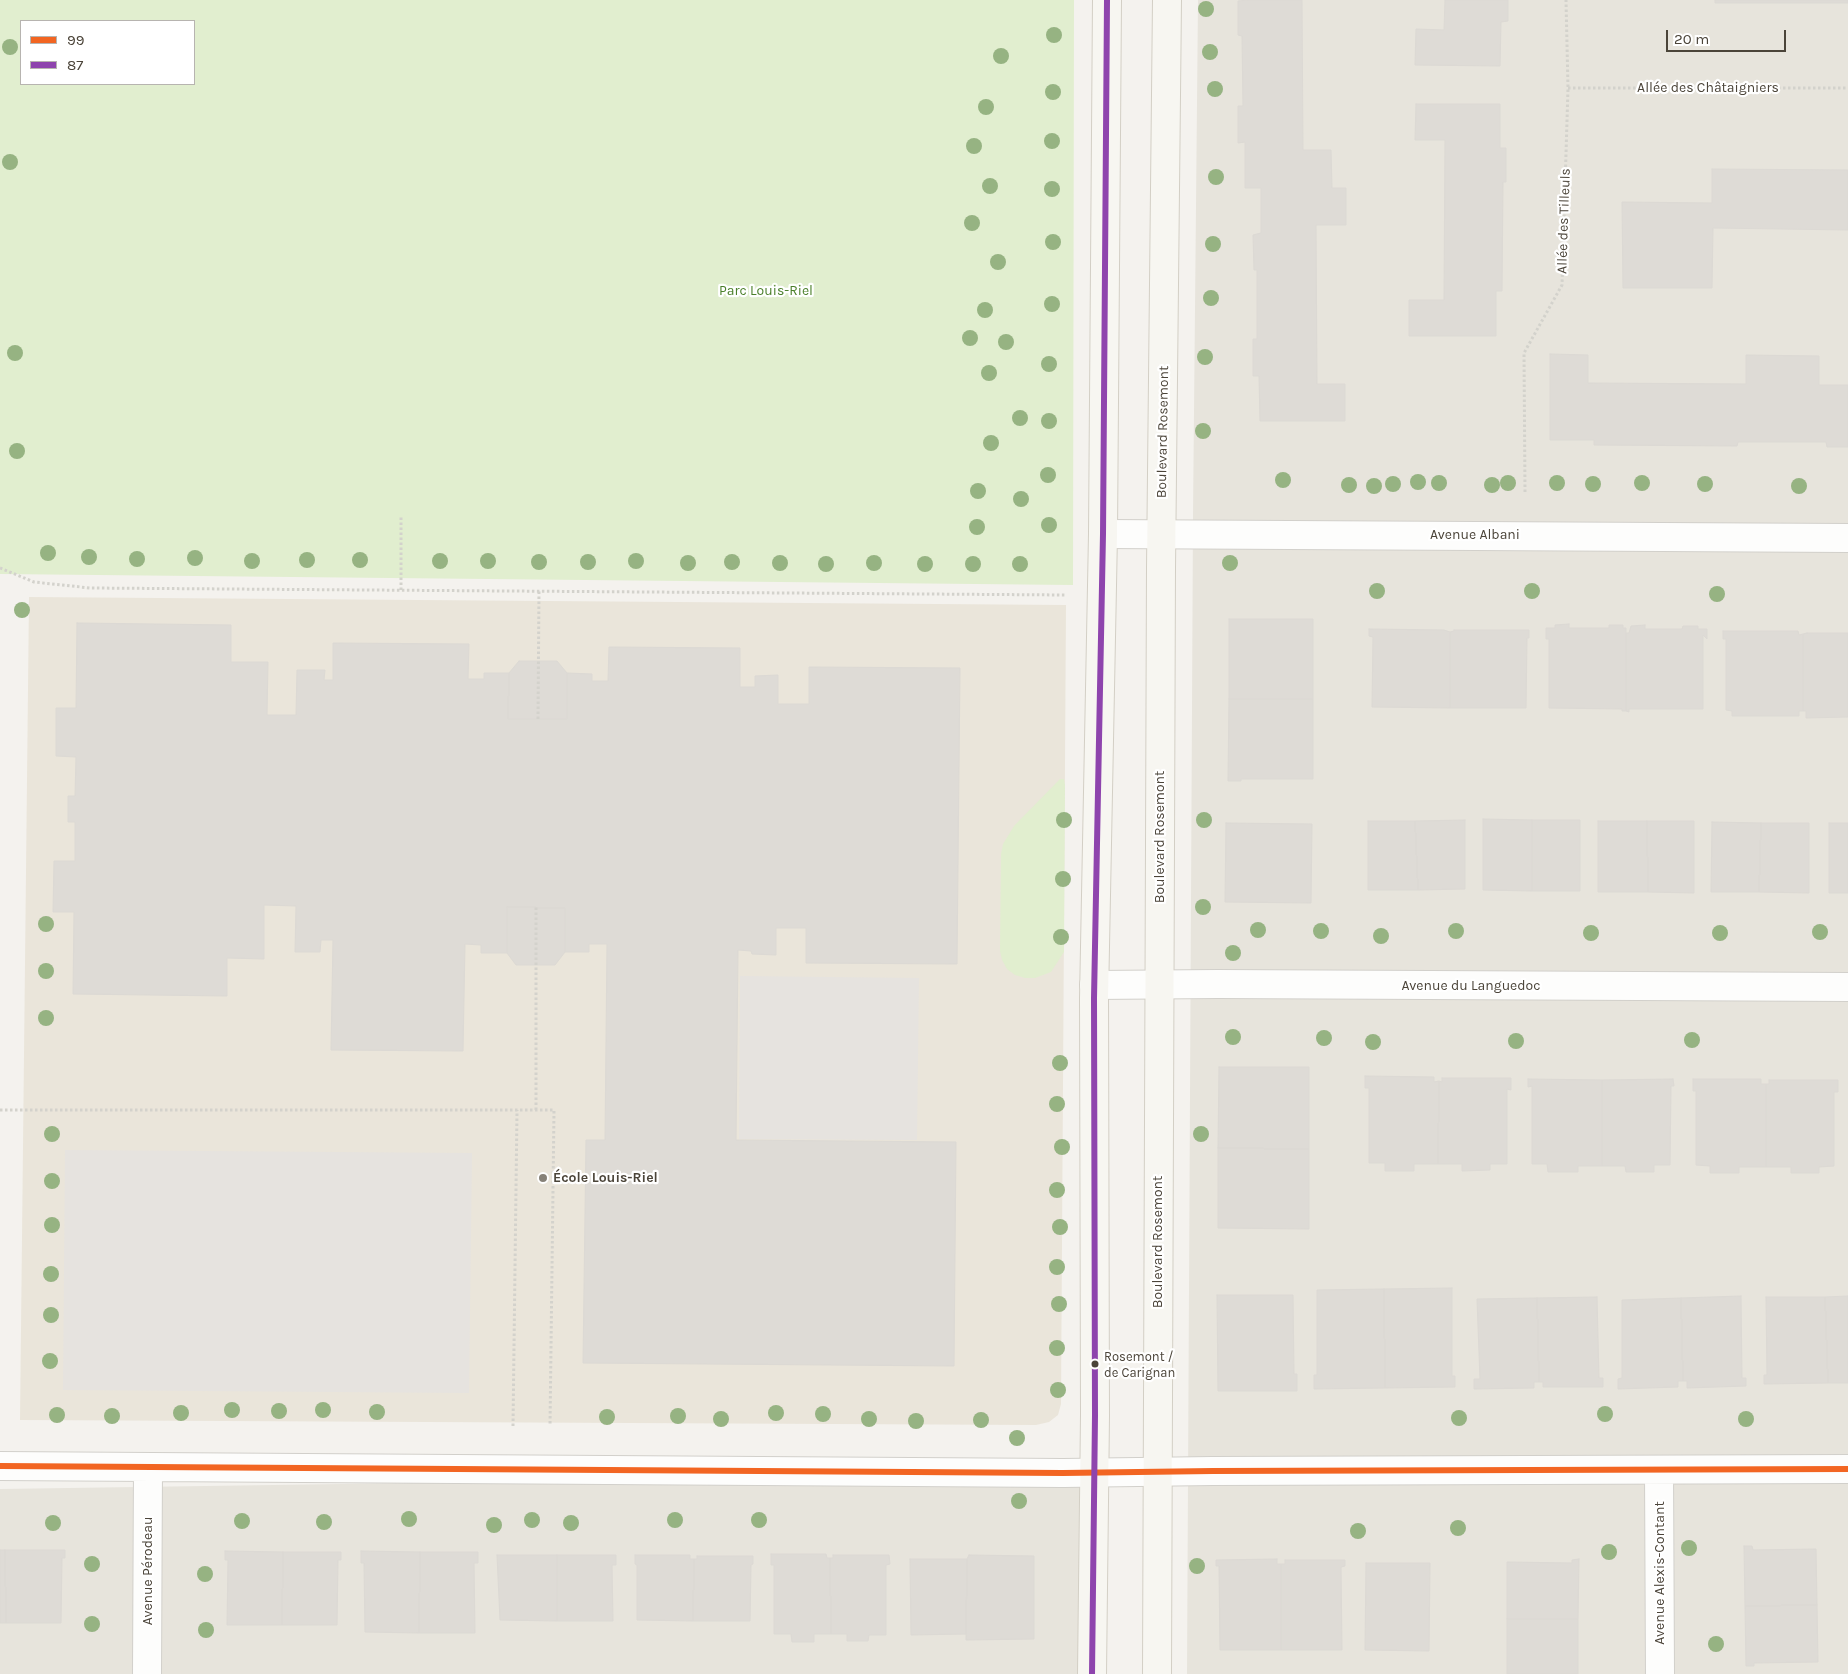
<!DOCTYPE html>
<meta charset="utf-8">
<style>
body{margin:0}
#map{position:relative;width:1848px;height:1674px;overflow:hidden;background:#f4f2ee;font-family:Karla,sans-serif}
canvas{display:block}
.legend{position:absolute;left:20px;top:20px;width:175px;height:65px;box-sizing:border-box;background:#fff;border:1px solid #b7b4b0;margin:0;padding:6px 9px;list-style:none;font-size:15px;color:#4b4439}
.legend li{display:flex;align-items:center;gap:10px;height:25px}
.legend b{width:25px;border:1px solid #b7b4b0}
.scale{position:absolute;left:1666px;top:30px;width:120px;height:22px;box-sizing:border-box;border:2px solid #4b4439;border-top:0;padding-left:6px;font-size:15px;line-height:18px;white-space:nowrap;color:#4b4439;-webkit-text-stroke:4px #fff;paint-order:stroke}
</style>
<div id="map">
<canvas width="1848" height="1674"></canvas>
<ul class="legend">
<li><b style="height:6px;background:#f26522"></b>99</li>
<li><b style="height:6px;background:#8e44ad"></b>87</li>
</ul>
<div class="scale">20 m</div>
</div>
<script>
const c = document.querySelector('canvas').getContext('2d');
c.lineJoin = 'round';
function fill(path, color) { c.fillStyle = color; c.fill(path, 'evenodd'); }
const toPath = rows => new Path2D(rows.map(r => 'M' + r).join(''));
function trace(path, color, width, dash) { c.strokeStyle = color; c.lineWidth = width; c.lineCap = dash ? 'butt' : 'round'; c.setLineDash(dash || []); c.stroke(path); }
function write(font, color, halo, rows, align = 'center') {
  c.font = font + ' Karla,sans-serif'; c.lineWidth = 4.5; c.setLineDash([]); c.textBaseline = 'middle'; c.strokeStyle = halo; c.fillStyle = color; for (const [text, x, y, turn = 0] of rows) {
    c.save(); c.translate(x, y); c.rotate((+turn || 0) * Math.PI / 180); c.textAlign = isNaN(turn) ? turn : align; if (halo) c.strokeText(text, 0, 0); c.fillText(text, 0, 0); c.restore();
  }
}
fill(toPath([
 [1198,0,1848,0,1848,1674,1187,1674,1193,515],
 [1095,1473,1090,1674,0,1674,0,1489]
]), '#e7e4dc');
fill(toPath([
 [29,597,1066,605,1061,1404,1058,1415,1049,1422,1036,1425,20,1420]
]), '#eae5da');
fill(toPath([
 [0,0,1074,0,1073,585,0,574],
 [21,21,194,21,194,84,21,84],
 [1060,779,1064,779,1065,785,1064,952,1051,972,1035,978,1025,978,1015,975,1007,969,1002,960,1000,951,1001,854,1003,844,1014,826]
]), '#e1eecf');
fill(toPath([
 [740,976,919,978,917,1140,739,1139],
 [65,1150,472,1153,469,1393,63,1390]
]), '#e6e3df');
const building = toPath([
 [1248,0,1302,0,1303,150,1331,150,1332,188,1346,188,1346,225,1316,225,1317,384,1345,384,1345,421,1260,421,1259,376,1253,376,1253,339,1257,339,1257,270,1254,270,1253,235,1261,233,1261,188,1245,188,1245,142,1238,143,1238,106,1243,106,1242,36,1238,35,1238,1,1248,0],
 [1445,0,1508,0,1508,21,1501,22,1500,66,1415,65,1416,29,1444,30,1445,0],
 [1715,0,1848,0,1848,3,1715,3,1715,0],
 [1416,104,1500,104,1500,148,1506,148,1506,182,1503,182,1502,291,1496,291,1496,336,1409,336,1409,300,1444,300,1445,140,1415,140,1416,104],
 [1712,169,1848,170,1848,230,1713,228,1712,288,1623,288,1622,202,1712,203,1712,169],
 [1550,354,1588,355,1588,383,1746,384,1746,355,1819,356,1819,385,1848,385,1848,447,1827,447,1826,442,1738,442,1737,446,1594,445,1594,440,1550,440,1550,354],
 [1229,619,1313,619,1313,699,1229,699,1229,619],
 [77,623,231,625,231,662,268,662,267,715,296,715,297,670,325,670,324,680,333,680,333,643,469,644,468,679,484,679,484,673,509,673,508,719,567,719,567,673,592,674,592,681,608,681,609,647,740,648,740,687,755,687,755,676,778,675,778,704,809,704,809,667,960,668,957,964,806,963,806,928,776,928,776,955,752,954,751,951,738,950,736,1140,956,1142,954,1366,583,1363,586,1140,605,1140,607,944,589,944,589,952,565,952,565,908,507,907,507,953,481,953,481,945,465,944,463,1051,331,1050,333,940,321,940,320,952,295,952,296,906,264,905,264,959,227,958,227,996,73,994,74,912,53,912,54,861,75,861,75,822,68,822,68,796,75,796,76,757,56,756,56,708,76,708,77,623],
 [1569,624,1569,628,1609,628,1609,625,1623,625,1623,628,1626,628,1626,711,1622,711,1622,709,1549,708,1549,639,1546,639,1546,628,1555,628,1555,625,1569,624],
 [1645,625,1645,629,1682,629,1683,626,1698,626,1698,629,1707,629,1707,639,1703,635,1703,709,1629,709,1629,712,1626,711,1626,633,1629,633,1631,626,1645,625],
 [1369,629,1444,630,1450,632,1450,708,1372,707,1373,637,1369,636,1369,629],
 [1454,630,1529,630,1529,638,1527,638,1526,708,1450,708,1450,632,1454,631,1454,630],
 [1723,631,1798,631,1799,635,1803,634,1803,711,1799,711,1799,716,1732,716,1732,711,1726,710,1726,639,1723,639,1723,631],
 [1807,633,1848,633,1848,717,1806,718,1806,711,1803,711,1803,634,1807,633],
 [519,661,557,661,567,673,567,719,508,719,509,673,519,661],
 [1229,699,1313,699,1313,779,1241,779,1241,781,1228,781,1229,699],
 [1483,819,1532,820,1532,891,1483,890,1483,819],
 [1465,820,1465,889,1418,890,1415,821,1465,820],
 [1532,820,1580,820,1580,891,1532,891,1532,820],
 [1368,821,1415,821,1418,890,1368,890,1368,821],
 [1598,821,1647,821,1648,892,1598,892,1598,821],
 [1647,821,1694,821,1694,893,1648,892,1647,821],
 [1712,822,1761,823,1759,892,1711,892,1712,822],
 [1226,823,1312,824,1311,903,1225,902,1226,823],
 [1761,823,1809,823,1809,893,1759,892,1761,823],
 [1829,823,1848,823,1848,893,1829,893,1829,823],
 [507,907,565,908,565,952,555,965,516,965,507,953,507,907],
 [1219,1067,1309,1067,1309,1149,1218,1148,1219,1067],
 [1365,1076,1434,1077,1434,1082,1439,1081,1438,1164,1414,1164,1414,1171,1385,1171,1385,1163,1369,1163,1369,1088,1365,1088,1365,1076],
 [1442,1078,1511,1078,1511,1090,1507,1089,1507,1164,1490,1164,1490,1170,1462,1171,1462,1164,1438,1164,1439,1081,1442,1082,1442,1078],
 [1528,1079,1602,1080,1602,1166,1578,1166,1578,1172,1548,1172,1547,1164,1532,1164,1532,1086,1528,1087,1528,1079],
 [1673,1079,1674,1086,1671,1086,1670,1165,1654,1165,1654,1172,1626,1172,1625,1166,1602,1166,1602,1080,1673,1079],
 [1693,1079,1761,1079,1761,1084,1766,1084,1766,1167,1739,1167,1739,1173,1710,1173,1710,1166,1696,1165,1696,1091,1693,1091,1693,1079],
 [1769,1080,1838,1080,1838,1092,1834,1092,1834,1166,1819,1167,1819,1173,1791,1173,1791,1167,1766,1167,1766,1084,1769,1084,1769,1080],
 [1218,1148,1309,1149,1309,1229,1218,1228,1218,1148],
 [1452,1288,1452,1376,1455,1376,1455,1387,1385,1388,1384,1289,1452,1288],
 [1384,1289,1385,1388,1314,1389,1314,1375,1317,1375,1317,1290,1384,1289],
 [1217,1295,1293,1295,1294,1374,1297,1374,1297,1391,1218,1391,1217,1295],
 [1741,1296,1742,1378,1746,1378,1746,1386,1687,1388,1687,1381,1683,1381,1681,1298,1741,1296],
 [1848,1296,1848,1383,1828,1383,1825,1297,1848,1296],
 [1597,1297,1599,1378,1603,1378,1603,1387,1543,1387,1543,1382,1539,1382,1537,1298,1597,1297],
 [1766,1297,1825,1297,1828,1383,1764,1384,1764,1375,1767,1375,1766,1297],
 [1537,1298,1539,1382,1534,1382,1534,1388,1474,1389,1474,1379,1480,1379,1477,1299,1537,1298],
 [1681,1298,1683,1381,1678,1381,1678,1387,1618,1389,1618,1379,1622,1378,1622,1300,1681,1298],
 [1744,1546,1752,1546,1753,1550,1816,1549,1817,1605,1745,1606,1744,1546],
 [0,1550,5,1550,6,1623,0,1623,0,1550],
 [5,1550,65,1550,65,1558,62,1558,61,1623,6,1623,5,1550],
 [225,1551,283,1552,282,1625,227,1625,228,1560,225,1560,225,1551],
 [361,1551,420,1552,419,1633,365,1632,364,1563,361,1563,361,1551],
 [283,1552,341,1552,341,1560,338,1560,337,1625,282,1625,283,1552],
 [420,1552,478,1552,478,1563,474,1563,475,1633,419,1633,420,1552],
 [771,1554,826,1554,827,1558,830,1558,831,1634,814,1634,814,1642,792,1642,791,1634,774,1634,774,1565,771,1565,771,1554],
 [497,1555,557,1555,557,1621,500,1620,497,1555],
 [557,1555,616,1555,616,1565,612,1565,613,1621,557,1621,557,1555],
 [635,1555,690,1555,690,1559,694,1559,693,1621,637,1620,637,1565,635,1564,635,1555],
 [833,1555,889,1555,890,1564,886,1565,886,1635,869,1635,868,1641,847,1641,847,1634,831,1634,830,1558,833,1558,833,1555],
 [969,1555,1034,1556,1034,1639,966,1640,967,1559,969,1555],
 [697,1556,753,1556,753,1564,751,1565,750,1621,693,1621,694,1559,697,1559,697,1556],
 [910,1559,967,1559,966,1634,911,1635,910,1559],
 [1277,1559,1277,1564,1281,1564,1281,1650,1220,1650,1219,1566,1216,1566,1216,1560,1277,1559],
 [1579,1559,1578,1619,1507,1619,1507,1562,1572,1563,1572,1560,1579,1559],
 [1285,1560,1345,1560,1345,1566,1341,1567,1342,1650,1281,1650,1281,1564,1285,1564,1285,1560],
 [1366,1563,1430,1563,1429,1651,1365,1650,1366,1563],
 [1817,1605,1818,1662,1754,1663,1754,1666,1746,1666,1745,1606,1817,1605],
 [1507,1619,1578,1619,1578,1674,1507,1674,1507,1619]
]);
fill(building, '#dedbd6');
trace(building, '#dcd9d4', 1);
const minor = toPath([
 [1103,534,1848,538],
 [1094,985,1218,984,1848,987],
 [0,1466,1063,1473,1213,1471,1848,1469],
 [1659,1471,1660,1674],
 [147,1674,148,1468]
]);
const secondary = toPath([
 [1092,1674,1095,1415,1094,998,1103,534,1107,0],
 [1157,1674,1161,568,1167,0]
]);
trace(minor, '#d2d0cb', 30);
trace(secondary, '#d3cfc5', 30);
trace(toPath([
 [1568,88,1848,88],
 [1525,492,1524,353,1562,285,1568,88,1566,0],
 [0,568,34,582,90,588,1066,595],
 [401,590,401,515],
 [538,719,539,591],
 [0,1110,554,1110,550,1426],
 [536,1110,536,907],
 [513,1426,517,1110]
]), '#d3d2cc', 3, [2.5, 2.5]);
trace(minor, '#fdfdfc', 28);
trace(secondary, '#f7f6f1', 28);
trace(toPath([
 [0,1466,1063,1473,1213,1471,1848,1469]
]), '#f26522', 6);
trace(toPath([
 [1092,1674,1095,1415,1094,998,1103,534,1107,0]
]), '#8e44ad', 6);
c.fillStyle = '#96b382';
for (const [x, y] of [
 [1206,9],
 [1054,35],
 [10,47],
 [1210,52],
 [1001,56],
 [1215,89],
 [1053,92],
 [986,107],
 [1052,141],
 [974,146],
 [10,162],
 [1216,177],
 [990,186],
 [1052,189],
 [972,223],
 [1053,242],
 [1213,244],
 [998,262],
 [1211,298],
 [1052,304],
 [985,310],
 [970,338],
 [1006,342],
 [15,353],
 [1205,357],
 [1049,364],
 [989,373],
 [1020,418],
 [1049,421],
 [1203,431],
 [991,443],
 [17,451],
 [1048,475],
 [1283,480],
 [1418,482],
 [1439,483],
 [1508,483],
 [1557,483],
 [1642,483],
 [1393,484],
 [1593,484],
 [1705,484],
 [1349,485],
 [1492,485],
 [1374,486],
 [1799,486],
 [978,491],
 [1021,499],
 [1049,525],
 [977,527],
 [48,553],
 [89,557],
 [195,558],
 [137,559],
 [307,560],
 [360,560],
 [252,561],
 [440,561],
 [488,561],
 [636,561],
 [539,562],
 [588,562],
 [732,562],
 [688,563],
 [780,563],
 [874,563],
 [1230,563],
 [826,564],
 [925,564],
 [973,564],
 [1020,564],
 [1377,591],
 [1532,591],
 [1717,594],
 [22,610],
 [1064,820],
 [1204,820],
 [1063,879],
 [1203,907],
 [46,924],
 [1258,930],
 [1321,931],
 [1456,931],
 [1820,932],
 [1591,933],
 [1720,933],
 [1381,936],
 [1061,937],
 [1233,953],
 [46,971],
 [46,1018],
 [1233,1037],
 [1324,1038],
 [1692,1040],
 [1516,1041],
 [1373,1042],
 [1060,1063],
 [1057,1104],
 [52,1134],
 [1201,1134],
 [1062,1147],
 [52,1181],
 [1057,1190],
 [52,1225],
 [1060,1227],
 [1057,1267],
 [51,1274],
 [1059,1304],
 [51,1315],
 [1057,1348],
 [50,1361],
 [1058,1390],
 [232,1410],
 [323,1410],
 [279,1411],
 [377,1412],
 [181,1413],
 [776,1413],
 [823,1414],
 [1605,1414],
 [57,1415],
 [112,1416],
 [678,1416],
 [607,1417],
 [1459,1418],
 [721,1419],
 [869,1419],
 [1746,1419],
 [981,1420],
 [916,1421],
 [1017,1438],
 [1019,1501],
 [409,1519],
 [532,1520],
 [675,1520],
 [759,1520],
 [242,1521],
 [324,1522],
 [53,1523],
 [571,1523],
 [494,1525],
 [1458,1528],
 [1358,1531],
 [1689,1548],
 [1609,1552],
 [92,1564],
 [1197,1566],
 [205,1574],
 [92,1624],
 [206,1630],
 [1716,1644]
]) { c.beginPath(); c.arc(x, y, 8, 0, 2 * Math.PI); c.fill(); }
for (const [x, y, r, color] of [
 [543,1178,5,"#868178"],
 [1095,1364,4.5,"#4b4439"]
]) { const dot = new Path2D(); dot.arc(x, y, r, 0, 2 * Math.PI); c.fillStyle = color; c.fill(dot); trace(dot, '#fff', 2); }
write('13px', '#4b4439', '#fff', [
 ["Rosemont /",1104,1357],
 ["de Carignan",1104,1373]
], 'left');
write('14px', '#4b4439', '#fff', [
 ["Allée des Châtaigniers",1708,88],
 ["Allée des Tilleuls",1564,221,-88],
 ["Boulevard Rosemont",1163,432,-89],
 ["Avenue Albani",1475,535],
 ["Boulevard Rosemont",1160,837,-90],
 ["Avenue du Languedoc",1471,986],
 ["Boulevard Rosemont",1158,1242,-90],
 ["Avenue Pérodeau",148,1571,-90],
 ["Avenue Alexis-Contant",1660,1573,-90]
]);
write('14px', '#4a7f2a', '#fff', [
 ["Parc Louis-Riel",766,291]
]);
write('bold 14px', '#4b4439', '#fff', [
 ["École Louis-Riel",553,1178]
], 'left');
</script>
